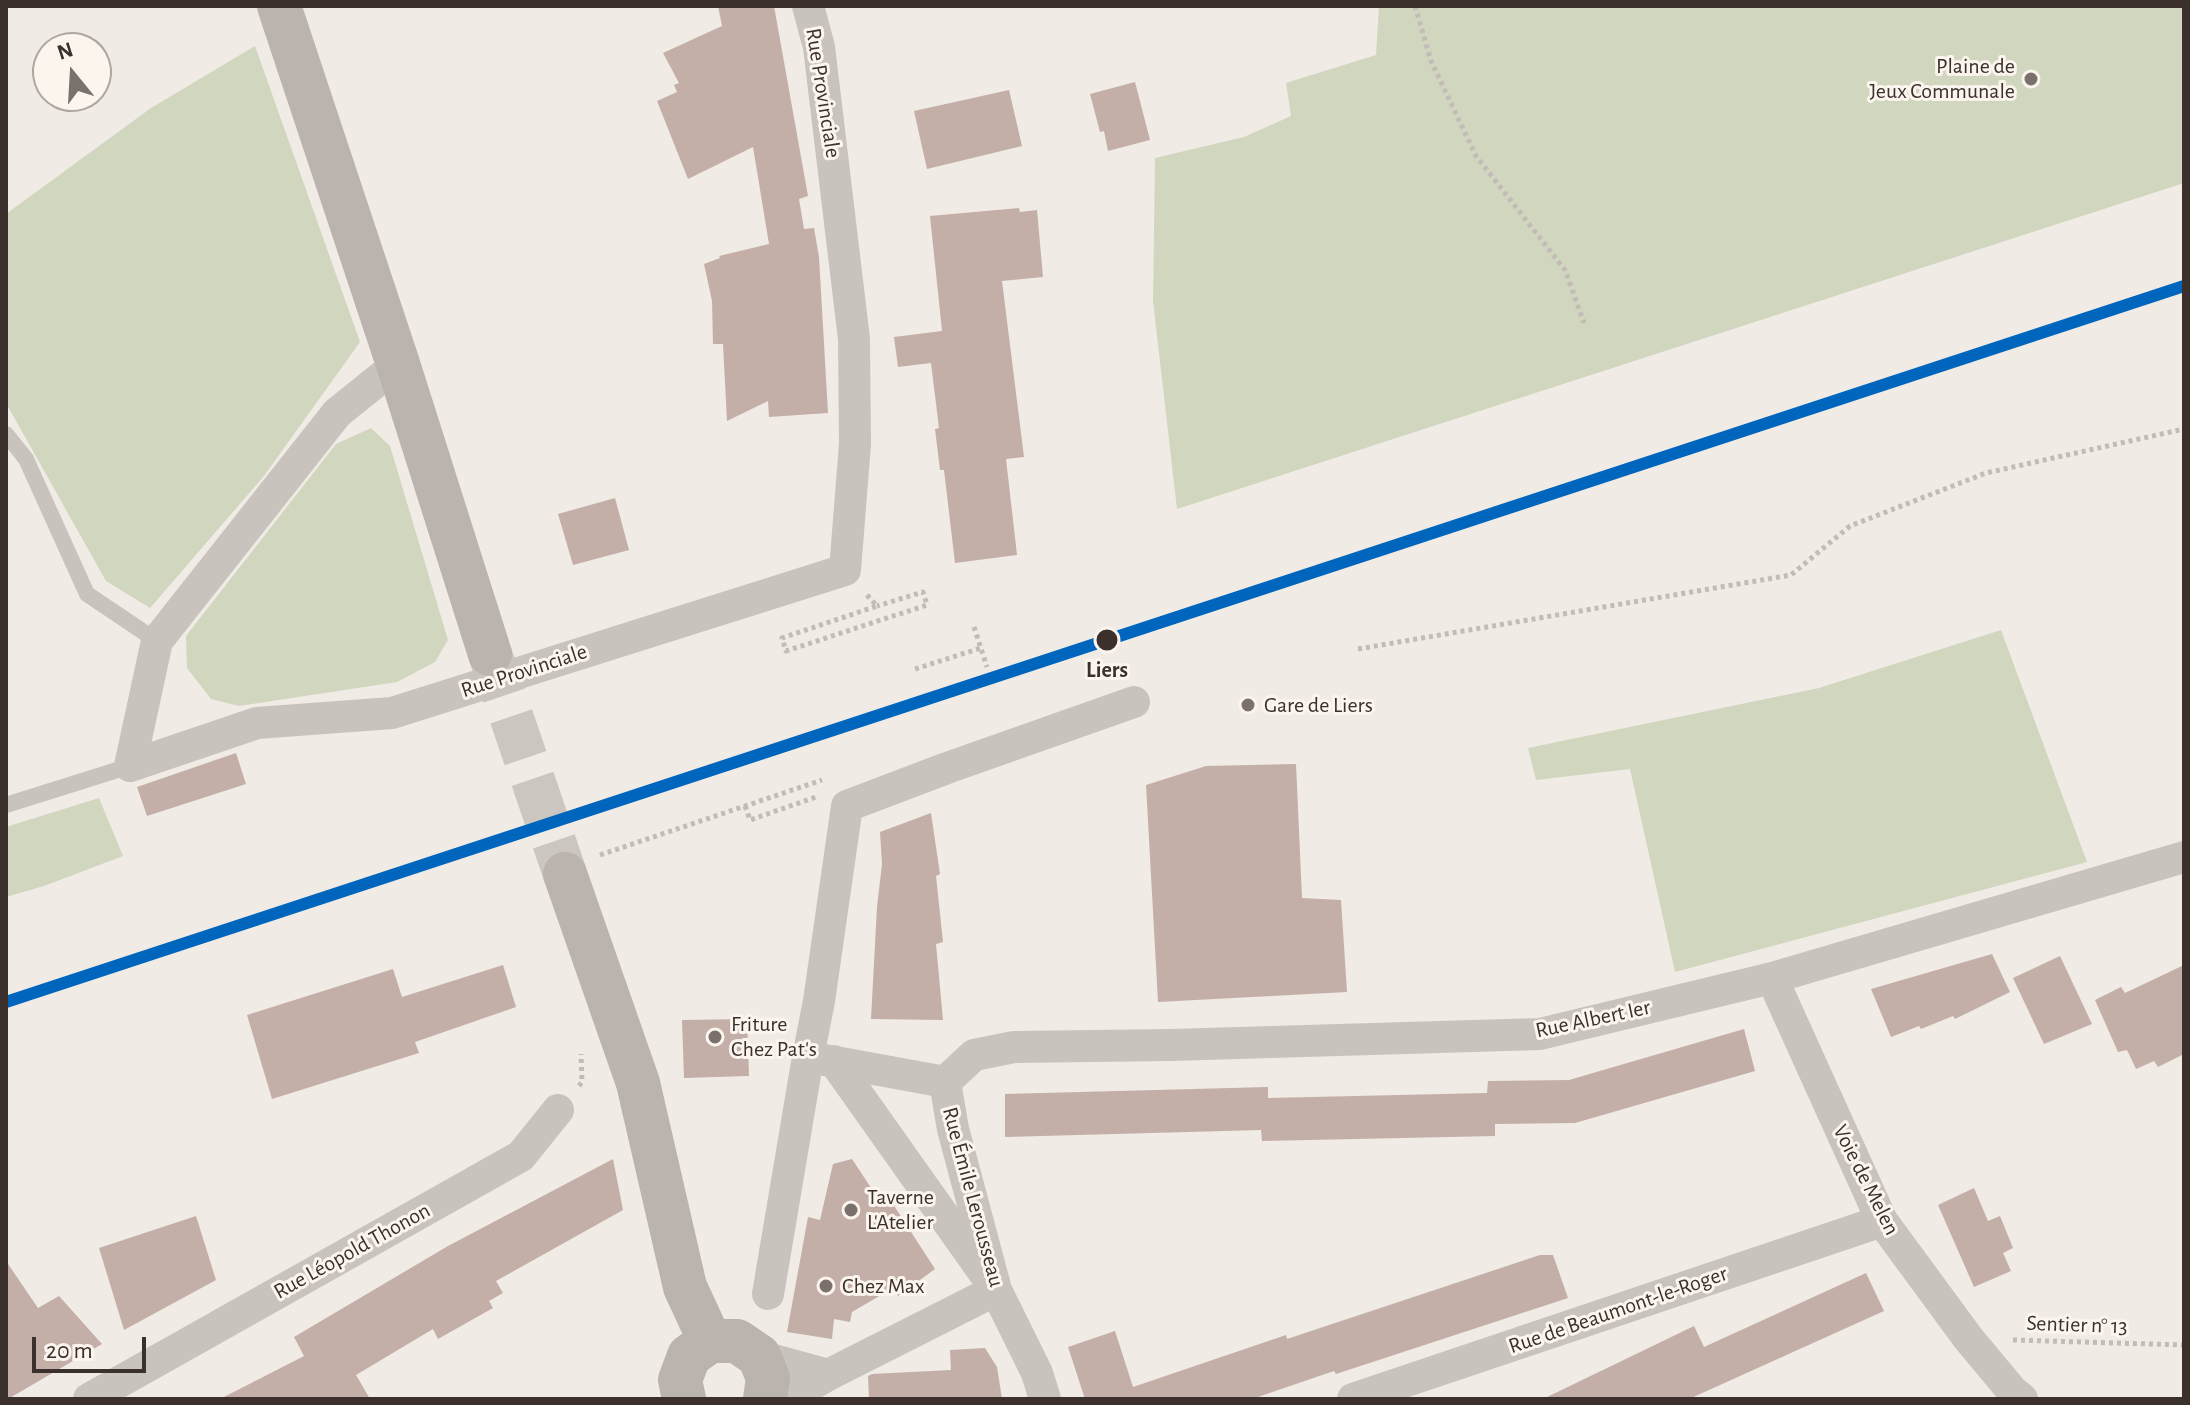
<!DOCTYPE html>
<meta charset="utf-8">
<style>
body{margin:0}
#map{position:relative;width:2190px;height:1405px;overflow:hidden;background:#f0ebe5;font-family:"Alegreya Sans",sans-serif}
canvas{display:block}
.frame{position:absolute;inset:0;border:8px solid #3b302b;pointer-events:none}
.north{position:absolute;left:32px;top:32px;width:80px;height:80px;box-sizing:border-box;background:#fbf5ee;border:2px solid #aea6a0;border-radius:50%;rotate:342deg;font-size:22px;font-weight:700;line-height:32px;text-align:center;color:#3b302b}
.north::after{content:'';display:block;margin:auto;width:28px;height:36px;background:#7a716c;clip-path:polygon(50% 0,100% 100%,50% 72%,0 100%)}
.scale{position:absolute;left:32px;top:1337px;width:114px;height:36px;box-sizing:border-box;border:4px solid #3b302b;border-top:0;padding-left:10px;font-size:24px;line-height:28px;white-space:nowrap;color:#3b302b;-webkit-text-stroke:6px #fbf5ee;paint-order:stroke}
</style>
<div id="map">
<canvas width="2190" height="1405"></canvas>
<div class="frame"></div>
<div class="north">N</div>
<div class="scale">20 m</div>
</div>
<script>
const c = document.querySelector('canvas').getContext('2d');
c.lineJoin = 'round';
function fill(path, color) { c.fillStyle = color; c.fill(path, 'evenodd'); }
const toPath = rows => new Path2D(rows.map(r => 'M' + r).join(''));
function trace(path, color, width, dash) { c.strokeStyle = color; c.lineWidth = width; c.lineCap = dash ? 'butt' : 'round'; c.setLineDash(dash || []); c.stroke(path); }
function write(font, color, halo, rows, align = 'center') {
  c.font = font + ' "Alegreya Sans",sans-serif'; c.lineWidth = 6; c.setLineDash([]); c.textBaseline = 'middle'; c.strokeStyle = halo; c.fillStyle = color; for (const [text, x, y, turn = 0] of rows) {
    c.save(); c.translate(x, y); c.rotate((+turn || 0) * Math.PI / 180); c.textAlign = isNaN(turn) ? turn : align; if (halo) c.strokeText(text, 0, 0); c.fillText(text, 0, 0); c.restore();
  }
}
fill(toPath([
 [1379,6,2184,6,2184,183,1177,509,1153,301,1155,158,1244,137,1291,116,1286,83,1376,55],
 [255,46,360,342,264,476,150,608,106,581,6,403,6,214,151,108],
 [371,428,390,446,448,640,435,662,397,682,239,706,211,699,187,668,186,636,336,444],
 [2001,630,2087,862,1675,972,1630,769,1536,780,1528,748,1819,688],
 [99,798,123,856,44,886,6,897,6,827]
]), '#d1d6bf');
fill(toPath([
 [718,6,774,6,808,196,799,199,804,229,814,228,819,257,828,413,769,417,768,401,727,421,723,344,713,344,712,301,704,264,720,258,719,256,769,244,753,147,688,179,657,101,677,92,674,85,679,83,663,53,722,26],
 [1135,82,1150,140,1108,151,1104,131,1100,132,1090,94],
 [1009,90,1022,146,927,169,914,111],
 [1019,208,1020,212,1037,210,1043,277,1002,281,1024,457,1006,459,1017,555,955,563,944,470,940,470,935,429,939,428,931,363,898,367,894,337,942,331,930,216],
 [615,498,629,550,573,565,558,514],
 [236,753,246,784,147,816,137,787],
 [1296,764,1302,898,1341,900,1347,992,1158,1002,1146,785,1206,766],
 [931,813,940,874,936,876,943,942,936,944,943,1020,871,1019,877,907,882,864,880,832],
 [1992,954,2010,992,1955,1019,1953,1016,1921,1029,1919,1026,1891,1037,1871,989],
 [2060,956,2092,1024,2044,1044,2013,978],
 [503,965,516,1007,415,1042,419,1053,272,1099,247,1015,393,969,402,997],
 [2184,965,2184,1054,2158,1067,2154,1061,2136,1069,2127,1050,2118,1052,2095,1000,2121,987,2125,993],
 [747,1019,749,1076,684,1078,682,1020],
 [1744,1029,1755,1071,1575,1123,1495,1124,1495,1136,1262,1141,1261,1130,1005,1137,1005,1094,1268,1087,1268,1098,1487,1093,1488,1081,1569,1080],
 [613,1159,623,1210,496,1281,503,1293,489,1301,493,1308,438,1339,433,1329,356,1375,370,1399,220,1399,304,1356,294,1337,448,1246],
 [852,1159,883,1206,891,1201,935,1269,898,1296,893,1288,852,1312,850,1322,834,1319,832,1339,787,1332,808,1217,820,1220,833,1164],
 [1974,1188,1988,1221,2000,1216,2013,1248,2003,1253,2011,1271,1974,1287,1938,1205],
 [196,1216,216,1280,124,1330,99,1248],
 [1540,1255,1553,1255,1568,1298,1336,1374,1334,1371,1252,1399,1085,1399,1068,1347,1115,1331,1133,1387,1286,1335,1287,1339],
 [6,1261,38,1308,59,1296,102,1344,8,1399,6,1399],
 [1866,1273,1884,1311,1689,1399,1543,1399,1694,1326,1704,1347],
 [985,1348,997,1367,1002,1399,869,1399,868,1376,872,1374,951,1370,950,1350]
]), '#c3afa7');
trace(toPath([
 [490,654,565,874]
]), '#ccc6c0', 44, [44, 22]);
trace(toPath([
 [1415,6,1431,61,1476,156,1565,270,1584,323],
 [867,595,877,606,782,638,786,651,927,605,923,592,877,606],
 [974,627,987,667],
 [1358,649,1791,575,1850,526,1986,473,2184,429],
 [915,669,981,648],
 [745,806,750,820,816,797],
 [600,855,822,780],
 [579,1086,582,1082,581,1054],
 [2013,1340,2184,1345]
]), '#c2bbb6', 5, [4, 4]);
trace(toPath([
 [6,434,26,459,87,594,157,641],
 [6,805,130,766]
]), '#c9c3be', 16);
trace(toPath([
 [398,364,337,413,157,641,130,766,257,723,392,713,845,570,855,444,854,339,819,47,808,6],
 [1772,978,1882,1221,1968,1338,2013,1392,2022,1399],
 [834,1061,985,1274],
 [945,1082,974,1055,1014,1047,1171,1045,1540,1034,1772,978,2184,857],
 [945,1082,808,1057,819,1001,847,806,947,768,1134,702],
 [945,1082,953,1129,996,1290,1037,1373,1045,1399],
 [768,1294,808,1057],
 [759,1356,828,1375],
 [89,1399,521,1156,558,1110],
 [786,1399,828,1375,996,1290],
 [1353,1399,1882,1221]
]), '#c9c3be', 32);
trace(toPath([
 [279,6,398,364,490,654],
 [565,874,638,1083,685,1287,710,1341],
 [684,1399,680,1380,689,1356,710,1341,737,1341,759,1356,768,1378,765,1399]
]), '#bab3ae', 44);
trace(toPath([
 [6,1002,2184,286]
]), '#0065bd', 12);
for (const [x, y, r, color] of [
 [2031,79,8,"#7a716c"],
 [1107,640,12,"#3b302b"],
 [1248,705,8,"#7a716c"],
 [715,1037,8,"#7a716c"],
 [851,1210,8,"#7a716c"],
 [826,1286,8,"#7a716c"]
]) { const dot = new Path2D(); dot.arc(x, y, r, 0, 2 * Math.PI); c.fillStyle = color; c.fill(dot); trace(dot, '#fbf5ee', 3); }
write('22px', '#3b302b', '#fbf5ee', [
 ["Plaine de",2015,66,"right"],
 ["Jeux Communale",2015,91,"right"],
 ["Gare de Liers",1264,705],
 ["Friture",731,1024],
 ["Chez Pat's",731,1049],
 ["Taverne",867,1197],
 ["L'Atelier",867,1222],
 ["Chez Max",842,1286]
], 'left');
write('22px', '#3b302b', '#fbf5ee', [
 ["Rue Provinciale",823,93,81],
 ["Rue Provinciale",524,671,-18],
 ["Rue Albert Ier",1593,1019,-12],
 ["Voie de Melen",1866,1180,63],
 ["Rue Émile Lerousseau",973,1197,75],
 ["Rue Léopold Thonon",352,1251,-29],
 ["Rue de Beaumont-le-Roger",1618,1310,-19],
 ["Sentier n° 13",2077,1325,2]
]);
write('bold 22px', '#3b302b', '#fbf5ee', [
 ["Liers",1107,670]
]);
</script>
